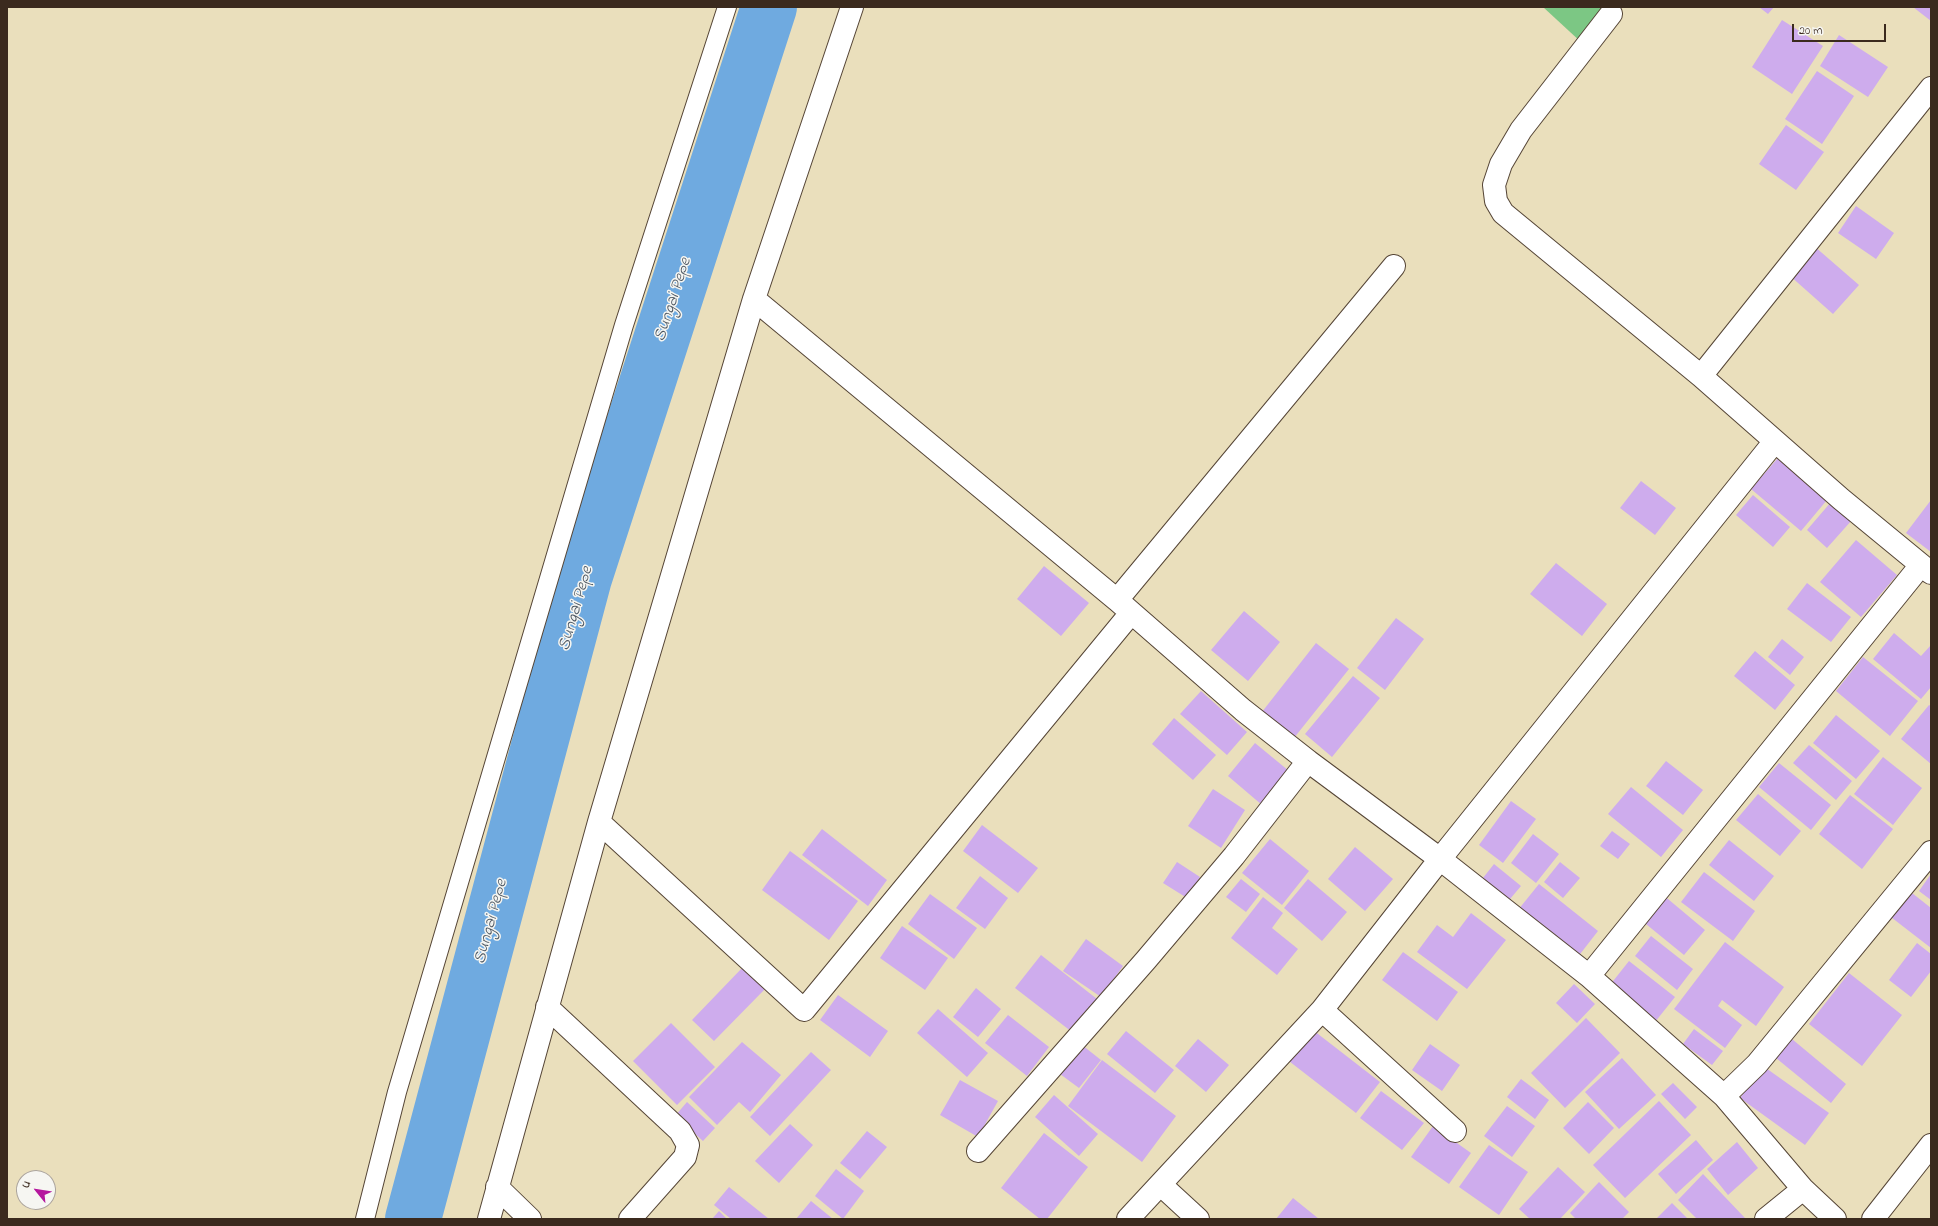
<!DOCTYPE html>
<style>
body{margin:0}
#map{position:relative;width:1938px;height:1226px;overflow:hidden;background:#eadfbc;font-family:"Indie Flower",sans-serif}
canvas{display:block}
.frame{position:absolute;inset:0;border:8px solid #3b2a1e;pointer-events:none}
.north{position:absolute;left:16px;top:1170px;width:40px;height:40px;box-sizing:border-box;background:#f6f6f2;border:1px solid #aba49d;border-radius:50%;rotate:300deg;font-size:11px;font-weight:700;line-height:16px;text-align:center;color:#3b2a1e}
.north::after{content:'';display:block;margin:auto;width:14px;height:18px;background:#b5179e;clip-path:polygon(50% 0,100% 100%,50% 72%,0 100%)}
.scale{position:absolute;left:1792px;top:24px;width:94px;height:18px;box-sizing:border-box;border:2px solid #3b2a1e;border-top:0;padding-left:5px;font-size:12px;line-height:14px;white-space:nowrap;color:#3b2a1e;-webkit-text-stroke:3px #f6f6f2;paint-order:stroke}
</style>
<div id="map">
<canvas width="1938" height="1226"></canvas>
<div class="frame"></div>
<div class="north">U</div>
<div class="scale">20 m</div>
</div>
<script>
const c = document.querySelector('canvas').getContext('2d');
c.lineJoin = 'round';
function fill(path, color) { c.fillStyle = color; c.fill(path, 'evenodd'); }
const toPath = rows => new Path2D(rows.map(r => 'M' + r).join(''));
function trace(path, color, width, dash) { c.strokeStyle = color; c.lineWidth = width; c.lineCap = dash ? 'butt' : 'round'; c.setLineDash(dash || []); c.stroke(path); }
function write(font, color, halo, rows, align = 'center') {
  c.font = font + ' "Indie Flower",sans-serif'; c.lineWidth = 3; c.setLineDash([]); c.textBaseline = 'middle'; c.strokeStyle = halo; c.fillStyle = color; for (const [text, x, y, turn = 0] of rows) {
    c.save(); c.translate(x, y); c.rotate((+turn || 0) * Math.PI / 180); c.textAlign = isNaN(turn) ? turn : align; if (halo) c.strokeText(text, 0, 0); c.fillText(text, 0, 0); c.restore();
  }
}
fill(toPath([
 [1543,7,1611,7,1582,43]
]), '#7cc784');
trace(toPath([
 [413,1219,584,578,769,7]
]), '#6faae0', 56);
fill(toPath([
 [1759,7,1774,7,1768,14],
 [1913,7,1931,7,1931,21],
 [1782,20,1823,46,1792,94,1752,67],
 [1839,35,1888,67,1868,97,1820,66],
 [1817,71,1854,96,1822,144,1785,119],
 [1786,125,1824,152,1796,190,1759,164],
 [1856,206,1894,233,1876,259,1838,233],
 [1814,246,1859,285,1833,314,1789,275],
 [1778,458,1827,500,1801,531,1751,489],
 [1641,481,1676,508,1655,535,1620,508],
 [1753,495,1790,527,1773,547,1736,515],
 [1931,500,1931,552,1906,533],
 [1831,502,1852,520,1827,548,1807,530],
 [1856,540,1897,575,1861,617,1820,582],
 [1556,563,1607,604,1582,636,1530,594],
 [1044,566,1089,603,1061,636,1017,599],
 [1807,583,1851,617,1831,642,1787,609],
 [1244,611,1280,642,1248,681,1211,650],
 [1396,618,1424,639,1385,690,1357,668],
 [1894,633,1921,656,1931,645,1931,687,1921,699,1873,659],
 [1782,639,1804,657,1790,675,1768,657],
 [1316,643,1349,669,1290,743,1258,717],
 [1755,651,1795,685,1775,710,1734,676],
 [1863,657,1918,701,1890,736,1836,691],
 [1353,676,1380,698,1332,757,1305,734],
 [1201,691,1247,732,1227,755,1180,714],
 [1929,705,1931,706,1931,764,1901,739],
 [1836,715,1880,751,1856,779,1813,743],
 [1174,718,1216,755,1193,780,1152,744],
 [1255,743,1289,771,1262,805,1228,776],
 [1809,745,1852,781,1836,800,1793,763],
 [1883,757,1922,788,1893,825,1854,794],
 [1666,761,1703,790,1683,815,1646,786],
 [1779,763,1831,805,1811,830,1759,787],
 [1631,787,1683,830,1661,857,1608,814],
 [1213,789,1245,810,1221,848,1188,826],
 [1758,794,1801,831,1780,856,1736,820],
 [1850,795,1893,829,1862,869,1819,834],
 [1511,801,1536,819,1503,863,1479,845],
 [982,825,1038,868,1018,893,963,851],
 [822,829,887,880,868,906,802,855],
 [1612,831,1630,844,1618,859,1600,846],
 [1533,834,1559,854,1536,883,1511,863],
 [1270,839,1309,871,1282,905,1242,873],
 [1729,840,1774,876,1754,901,1709,865],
 [1355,847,1393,879,1365,911,1328,879],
 [790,851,858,901,829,940,762,890],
 [1177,862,1200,877,1187,898,1163,883],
 [1560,862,1580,878,1563,898,1544,882],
 [1494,864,1521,886,1505,905,1479,883],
 [1704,872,1755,911,1733,941,1681,902],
 [1931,874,1931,900,1919,891],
 [980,876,1008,898,985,929,956,908],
 [1241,879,1260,894,1246,912,1226,897],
 [1308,879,1347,912,1322,941,1284,908],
 [1539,884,1598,931,1577,958,1518,910],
 [1907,889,1931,908,1931,948,1887,914],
 [930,894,977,928,954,959,908,924],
 [1662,894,1705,930,1684,955,1641,920],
 [1263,897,1283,913,1272,928,1298,949,1277,975,1231,938],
 [1471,913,1506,940,1467,989,1417,952,1437,925,1453,937],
 [902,926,948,958,925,990,880,958],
 [1651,936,1693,969,1677,990,1635,956],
 [1086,939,1123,966,1101,997,1063,971],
 [1725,942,1784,987,1756,1026,1722,1000,1718,1006,1742,1025,1725,1048,1674,1009],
 [1917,943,1931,954,1931,971,1911,997,1889,980],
 [1403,952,1458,992,1437,1021,1382,980],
 [1041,955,1097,999,1072,1032,1015,988],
 [1629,961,1675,997,1651,1027,1606,990],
 [743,967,765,989,714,1041,692,1020],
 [1849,973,1902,1015,1862,1066,1809,1024],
 [1574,984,1595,1004,1577,1023,1556,1003],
 [976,988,1001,1009,978,1037,953,1017],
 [838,995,888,1031,870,1057,820,1020],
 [938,1009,988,1053,967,1077,917,1033],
 [1008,1015,1049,1047,1027,1076,985,1043],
 [1586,1018,1620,1053,1565,1108,1531,1073],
 [671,1023,715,1067,677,1105,633,1061],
 [1309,1027,1380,1082,1356,1113,1285,1058],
 [1694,1029,1723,1051,1712,1065,1683,1044],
 [1126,1031,1174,1070,1155,1093,1107,1054],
 [1198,1039,1229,1065,1206,1092,1175,1066],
 [1792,1039,1846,1084,1831,1103,1776,1058],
 [742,1042,781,1075,750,1112,739,1102,717,1125,689,1097],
 [1430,1044,1460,1065,1442,1091,1412,1070],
 [1082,1045,1101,1060,1079,1088,1060,1074],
 [811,1052,831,1070,770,1136,750,1117],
 [1622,1058,1656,1095,1619,1129,1585,1092],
 [1102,1060,1176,1116,1142,1162,1068,1106],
 [1763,1066,1829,1113,1805,1145,1740,1098],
 [1521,1079,1549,1100,1535,1119,1507,1097],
 [960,1080,998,1101,978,1137,940,1115],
 [1673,1083,1697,1107,1685,1119,1661,1094],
 [1381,1091,1424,1123,1402,1150,1360,1118],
 [1054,1095,1098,1134,1079,1156,1035,1117],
 [1659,1101,1691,1135,1625,1198,1593,1165],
 [687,1102,715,1128,703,1141,675,1116],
 [1588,1102,1614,1128,1589,1154,1563,1128],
 [1507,1106,1535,1126,1512,1157,1484,1136],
 [790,1124,813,1145,779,1183,755,1161],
 [1433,1126,1471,1153,1449,1184,1411,1157],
 [867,1131,887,1147,860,1179,840,1163],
 [1044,1133,1088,1167,1047,1219,1040,1219,1001,1188],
 [1696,1140,1713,1160,1676,1194,1658,1174],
 [1737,1142,1758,1168,1728,1195,1707,1169],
 [1489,1145,1528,1172,1499,1215,1459,1187],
 [1558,1167,1585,1192,1560,1219,1530,1219,1519,1209],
 [836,1169,864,1191,843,1219,815,1196],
 [1703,1174,1745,1218,1697,1219,1678,1200],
 [1599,1182,1629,1212,1622,1219,1576,1219,1570,1213],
 [729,1187,769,1219,731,1219,714,1205],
 [1293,1198,1319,1219,1276,1219],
 [811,1201,833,1219,796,1219],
 [1672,1203,1688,1219,1656,1219],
 [719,1211,727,1219,712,1219]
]), '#ceaced');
const service = toPath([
 [365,1219,397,1092,624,325,727,7]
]);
const minor = toPath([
 [1611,14,1521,130,1501,164,1494,185,1496,201,1503,213,1701,376],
 [1931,88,1701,376,1841,499,1931,573],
 [754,299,1117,600,1243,710,1308,761,1234,856,1146,960,978,1151],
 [1117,600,1394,266],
 [1308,761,1440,859,1775,441],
 [599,822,804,1010,1131,613],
 [1589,976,1921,565],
 [547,1007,680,1131,688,1145,685,1157,630,1219],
 [1322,1010,1455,1131],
 [1724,1096,1757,1064,1931,852],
 [1161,1185,1198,1219],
 [497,1187,530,1219],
 [489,1219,599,822,754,299,852,7],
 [1128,1219,1322,1010,1440,859,1589,976,1724,1096,1803,1189,1835,1219],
 [1766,1219,1803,1189],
 [1873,1219,1931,1145]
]);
trace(service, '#554536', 20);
trace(minor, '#554536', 24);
trace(service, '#fff', 18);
trace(minor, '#fff', 22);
write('italic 17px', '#4d5762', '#f6f6f2', [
 ["Sungai Pepe",674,300,-72],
 ["Sungai Pepe",577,609,-74],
 ["Sungai Pepe",492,922,-75]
]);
</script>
